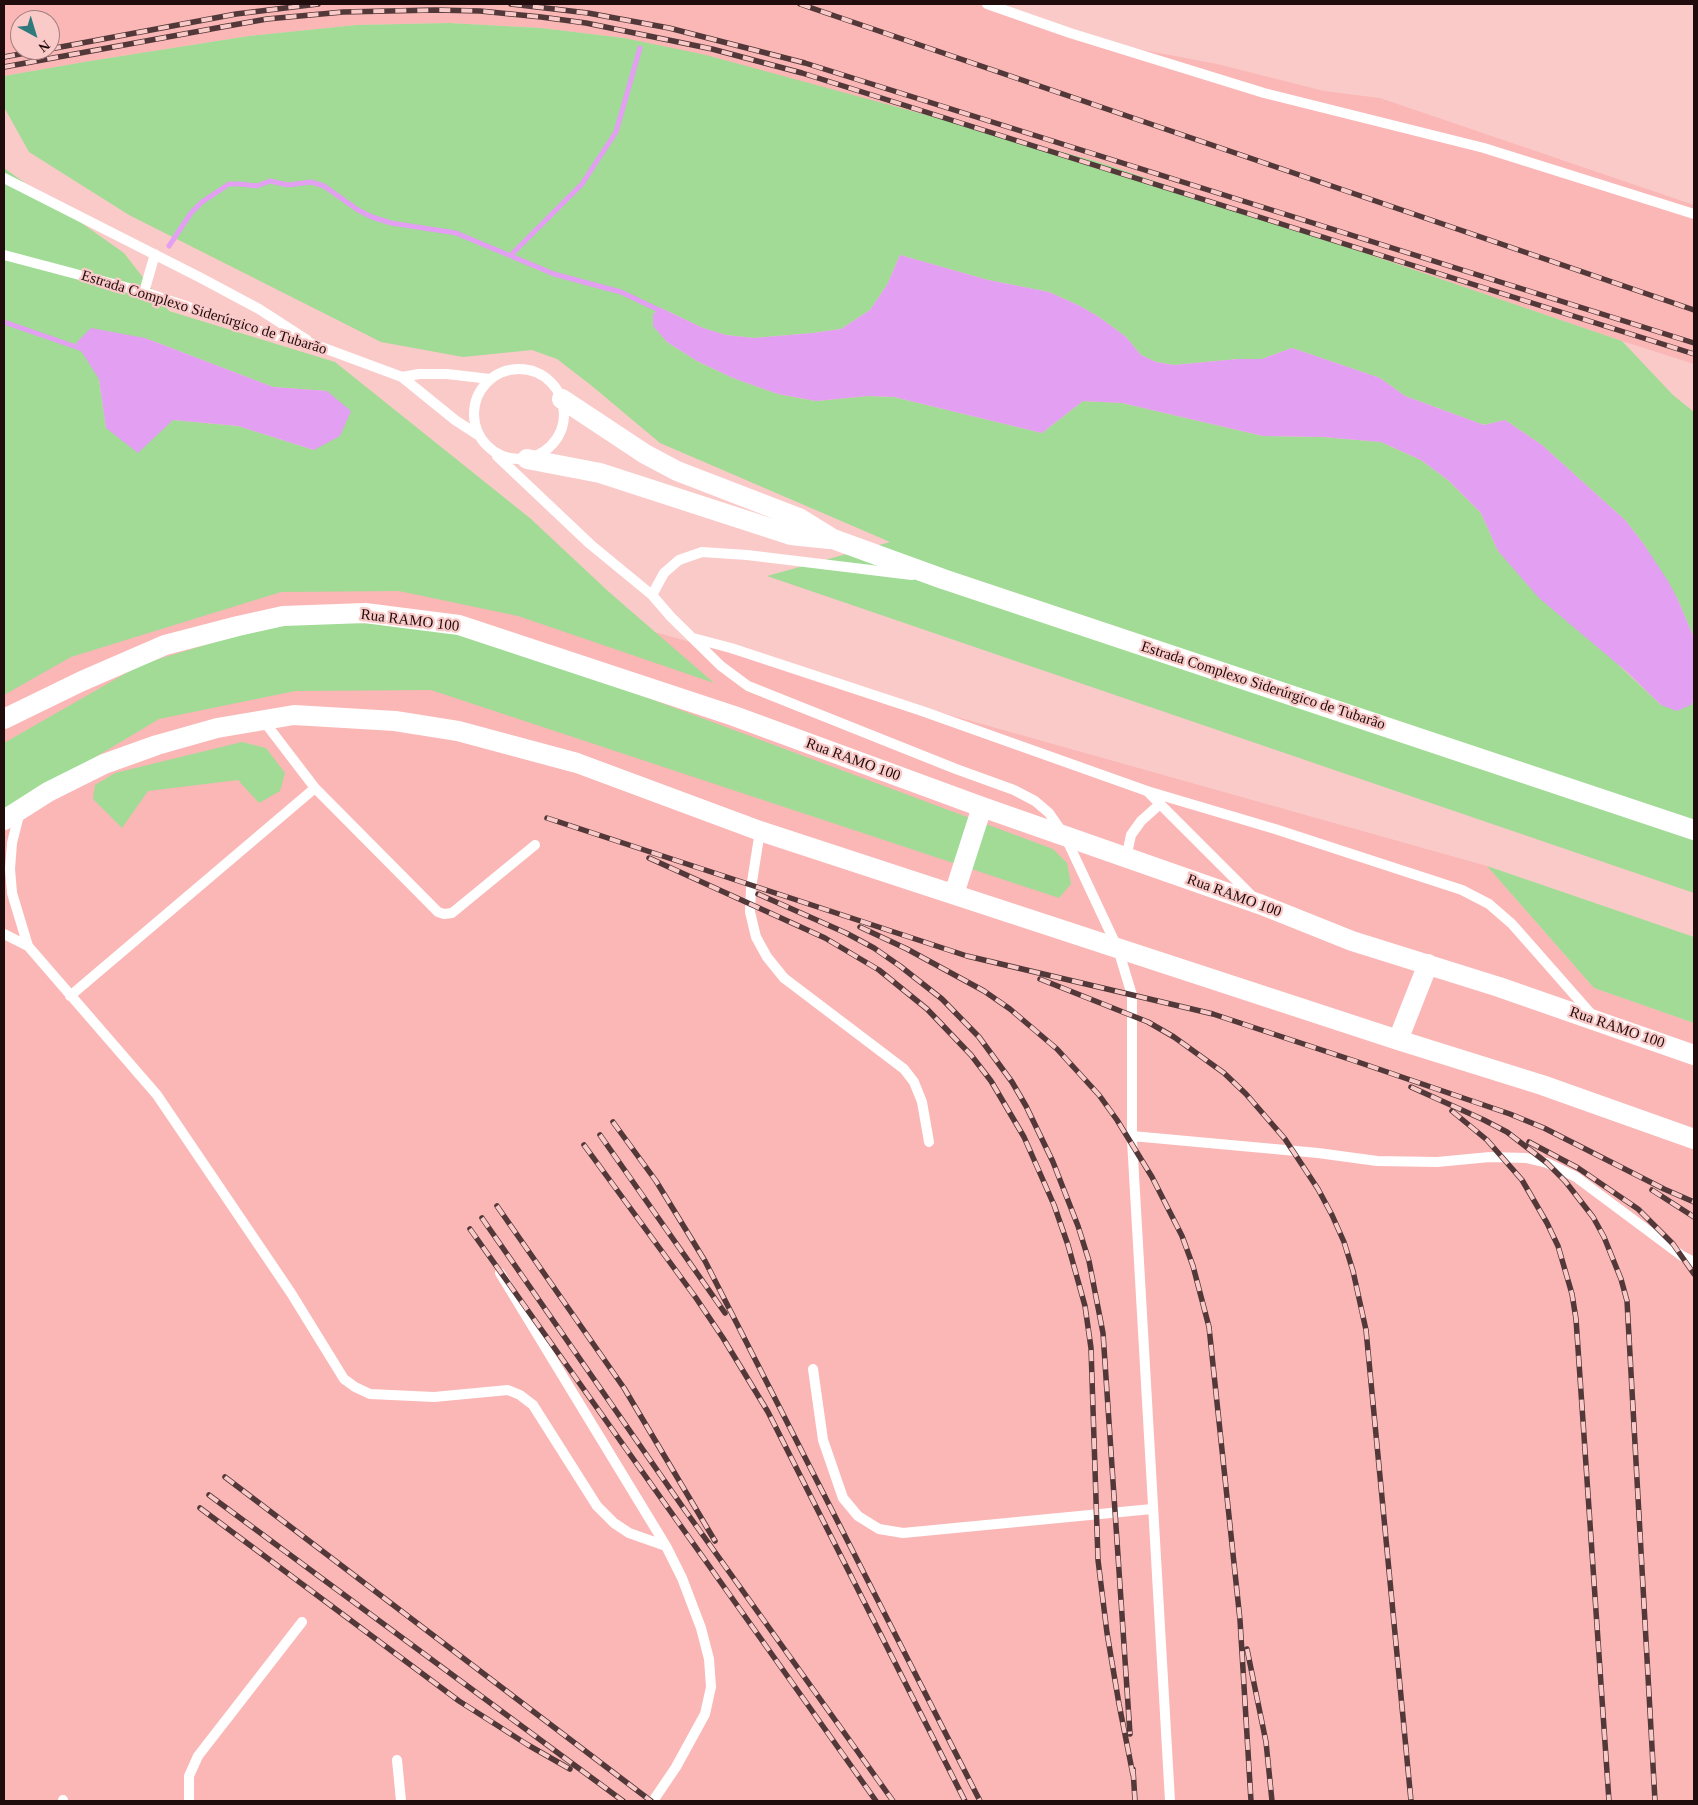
<!DOCTYPE html>
<meta charset="utf-8">
<style>
body{margin:0}
#map{position:relative;width:1698px;height:1805px;overflow:hidden;background:#facac9;font-family:Georgia,serif}
canvas{display:block}
.frame{position:absolute;inset:0;border:5px solid #200c0d;pointer-events:none}
.north{position:absolute;left:10px;top:10px;width:50px;height:50px;box-sizing:border-box;background:#facac9;border:1px solid #a37e7e;border-radius:50%;rotate:141deg;font-size:14px;font-weight:700;line-height:20px;text-align:center;color:#200c0d}
.north::after{content:'';display:block;margin:auto;width:18px;height:22px;background:#30797d;clip-path:polygon(50% 0,100% 100%,50% 72%,0 100%)}
</style>
<div id="map">
<canvas width="1698" height="1805"></canvas>
<div class="frame"></div>
<div class="north">N</div>
</div>
<script>
const c = document.querySelector('canvas').getContext('2d');
c.lineJoin = 'round';
function fill(path, color) { c.fillStyle = color; c.fill(path, 'evenodd'); }
const toPath = rows => new Path2D(rows.map(r => 'M' + r).join(''));
function trace(path, color, width, dash) { c.strokeStyle = color; c.lineWidth = width; c.lineCap = dash ? 'butt' : 'round'; c.setLineDash(dash || []); c.stroke(path); }
function write(font, color, halo, rows, align = 'center') {
  c.font = font + ' Georgia,serif'; c.lineWidth = 4.5; c.setLineDash([]); c.textBaseline = 'middle'; c.strokeStyle = halo; c.fillStyle = color; for (const [text, x, y, turn = 0] of rows) {
    c.save(); c.translate(x, y); c.rotate((+turn || 0) * Math.PI / 180); c.textAlign = isNaN(turn) ? turn : align; if (halo) c.strokeText(text, 0, 0); c.fillText(text, 0, 0); c.restore();
  }
}
fill(toPath([
 [4,4,1000,4,1112,44,1217,64,1324,91,1380,98,1694,205,1694,364,1622,341,1099,162,624,38,541,28,449,23,356,25,249,36,90,61,4,76],
 [20,20,50,20,50,50,20,50],
 [356,548,1487,866,1594,988,1694,1023,1694,1801,4,1801,4,656]
]), '#fab7b6');
fill(toPath([
 [449,23,541,28,624,38,706,55,1099,162,1622,341,1673,395,1694,412,1694,638,1678,600,1643,543,1625,520,1542,445,1505,420,1484,425,1405,396,1380,378,1292,348,1262,359,1238,359,1174,365,1156,362,1141,355,1126,337,1099,317,1080,306,1049,292,988,280,900,255,887,285,870,310,841,329,813,333,754,338,726,335,703,328,661,308,653,314,653,325,667,342,697,361,733,378,778,394,816,401,868,396,894,397,1042,433,1083,401,1122,403,1263,436,1323,437,1381,442,1421,460,1448,480,1481,513,1498,551,1661,705,1691,705,1694,699,1694,893,767,576,890,542,660,443,592,386,557,359,532,350,463,357,381,342,129,215,29,152,4,107,4,76,90,61,249,36,356,25],
 [4,168,124,253,169,311,335,362,531,519,609,592,714,683,518,616,399,591,281,592,71,657,4,695],
 [145,338,273,387,327,391,314,450,238,426,173,420,106,428,99,379],
 [285,621,455,626,1053,849,1067,863,1071,884,1059,898,431,690,295,691,159,719,4,812,4,743,142,664],
 [242,742,266,748,285,773,280,791,259,803,238,780,148,791,122,828,93,799,95,785,115,773],
 [1487,866,1694,937,1694,1023,1594,988]
]), '#a1db96');
fill(toPath([
 [900,255,988,280,1049,292,1080,306,1099,317,1126,337,1141,355,1156,362,1174,365,1238,359,1262,359,1292,348,1380,378,1405,396,1484,425,1505,420,1542,445,1625,520,1643,543,1668,581,1678,600,1694,638,1694,699,1691,705,1677,711,1661,705,1627,672,1539,598,1498,551,1481,513,1448,480,1421,460,1381,442,1323,437,1263,436,1122,403,1083,401,1042,433,894,397,868,396,816,401,778,394,733,378,697,361,667,342,653,326,653,314,661,308,703,328,726,335,754,338,813,333,841,329,870,310,887,285],
 [91,328,145,338,273,387,327,391,351,411,340,436,314,450,238,426,173,420,138,453,106,428,99,379,76,343]
]), '#e39ff1');
trace(toPath([
 [169,246,191,213,202,202,229,184,240,184,257,186,270,181,288,185,311,182,324,186,358,210,372,217,391,223,456,233,554,274,621,292,663,312],
 [511,255,582,184,616,132,640,48],
 [4,322,85,350]
]), '#e39ff1', 5);
trace(toPath([
 [987,4,1070,33,1264,93,1484,148,1694,214],
 [4,178,201,278,259,309,307,340],
 [4,255,144,292,269,334,313,344,402,377,455,420,478,435],
 [144,292,155,254],
 '474 414a45 45 0 1 1 90 0a45 45 0 1 1-90 0Z',
 [402,377,419,374,447,374,490,379],
 [497,456,590,544,652,595],
 [912,575,747,555,702,552,679,560,664,573,652,595,671,617,721,666,748,686,956,769,1014,790,1035,801,1049,813,1065,836,1118,949,1132,995,1132,1140,1170,1801],
 [693,638,731,648,922,711,1147,791,1275,829,1462,890,1489,904,1512,924,1593,1016],
 [263,720,315,788],
 [1147,791,1254,898],
 [20,811,12,843,10,869,12,893,28,946],
 [760,831,751,888,750,912,756,937,767,957,784,978,904,1069,914,1082,922,1102,929,1142],
 [1126,858,1131,835,1141,821,1160,804],
 [4,934,28,946,157,1095,291,1293,344,1379,355,1387,370,1394,434,1397,508,1390,520,1395,533,1405,597,1506,614,1523,629,1533,666,1546],
 [70,996,315,788,438,912,444,914,452,913,535,845],
 [1132,1136,1318,1153,1377,1161,1437,1162,1490,1157,1526,1158,1547,1163,1576,1177,1682,1256,1694,1262],
 [500,1273,666,1546,682,1578,701,1628,709,1659,711,1687,705,1714,676,1767,653,1801],
 [813,1369,823,1440,843,1498,858,1516,879,1529,903,1533,1152,1509],
 [397,1760,401,1801],
 [63,1800,63,1801],
 [189,1801,189,1776,198,1756,302,1622]
]), '#fff', 10);
trace(toPath([
 [562,399,645,454,677,471,799,518,833,539,943,579,1694,830],
 [527,459,600,473,791,535,829,539],
 [4,719,82,681,165,645,238,626,283,616,365,613,459,625,734,716,982,807,1262,905,1352,941,1499,987,1694,1055],
 [4,820,48,792,104,764,157,745,217,728,294,715,395,721,458,731,577,763,760,831,1398,1040,1542,1085,1694,1139],
 [954,894,982,807],
 [1398,1040,1428,964]
]), '#fff', 20);
const rail = toPath([
 [511,4,588,13,669,28,805,63,1694,343],
 [800,4,1694,310],
 [50,49,236,14,318,4],
 [4,57,42,50],
 [4,67,222,27,267,19,343,12,435,10,480,11,541,17,586,23,712,49,802,73,1694,354],
 [547,818,967,956,1213,1014,1355,1061,1510,1114,1544,1128,1664,1189,1694,1202],
 [649,858,825,938,879,970,927,1009,971,1055,991,1081,1024,1137,1054,1205,1068,1245,1085,1306,1091,1348,1098,1560,1107,1633,1119,1704,1133,1775],
 [758,894,846,933,874,948,900,966,942,999,979,1037,1012,1082,1026,1106,1053,1162,1078,1226,1089,1261,1103,1333,1130,1734],
 [860,927,907,949,984,991,1010,1009,1057,1049,1099,1095,1117,1120,1152,1177,1182,1236,1193,1266,1209,1327,1240,1620,1251,1801],
 [1040,979,1148,1022,1174,1037,1224,1073,1246,1094,1285,1139,1318,1189,1332,1215,1344,1242,1353,1271,1366,1330,1411,1801],
 [1411,1087,1484,1120,1507,1132,1547,1163,1565,1181,1593,1217,1604,1237,1621,1279,1627,1301,1655,1801],
 [1452,1111,1487,1140,1522,1180,1547,1223,1558,1246,1572,1294,1576,1319,1609,1801],
 [613,1122,656,1181,705,1261,980,1801],
 [600,1135,725,1313],
 [1529,1142,1578,1168,1638,1209,1673,1244,1694,1274],
 [584,1145,696,1298,723,1338,768,1412,965,1801],
 [1652,1190,1694,1217],
 [497,1206,624,1388,715,1541],
 [482,1218,682,1506,893,1801],
 [470,1229,876,1801],
 [225,1477,651,1801],
 [209,1495,623,1801],
 [200,1508,459,1701,528,1745,570,1769],
 [1247,1649,1266,1742,1272,1801],
 [1133,1769,1135,1801]
]);
trace(rail, '#533839', 5.5);
trace(rail, '#facac9', 4, [11]);
write('15px', '#200c0d', '#facac9', [
 ["Estrada Complexo Siderúrgico de Tubarão",204,313,17],
 ["Rua RAMO 100",410,621,7],
 ["Estrada Complexo Siderúrgico de Tubarão",1263,686,18],
 ["Rua RAMO 100",853,760,20],
 ["Rua RAMO 100",1234,896,20],
 ["Rua RAMO 100",1617,1028,19]
]);
</script>
